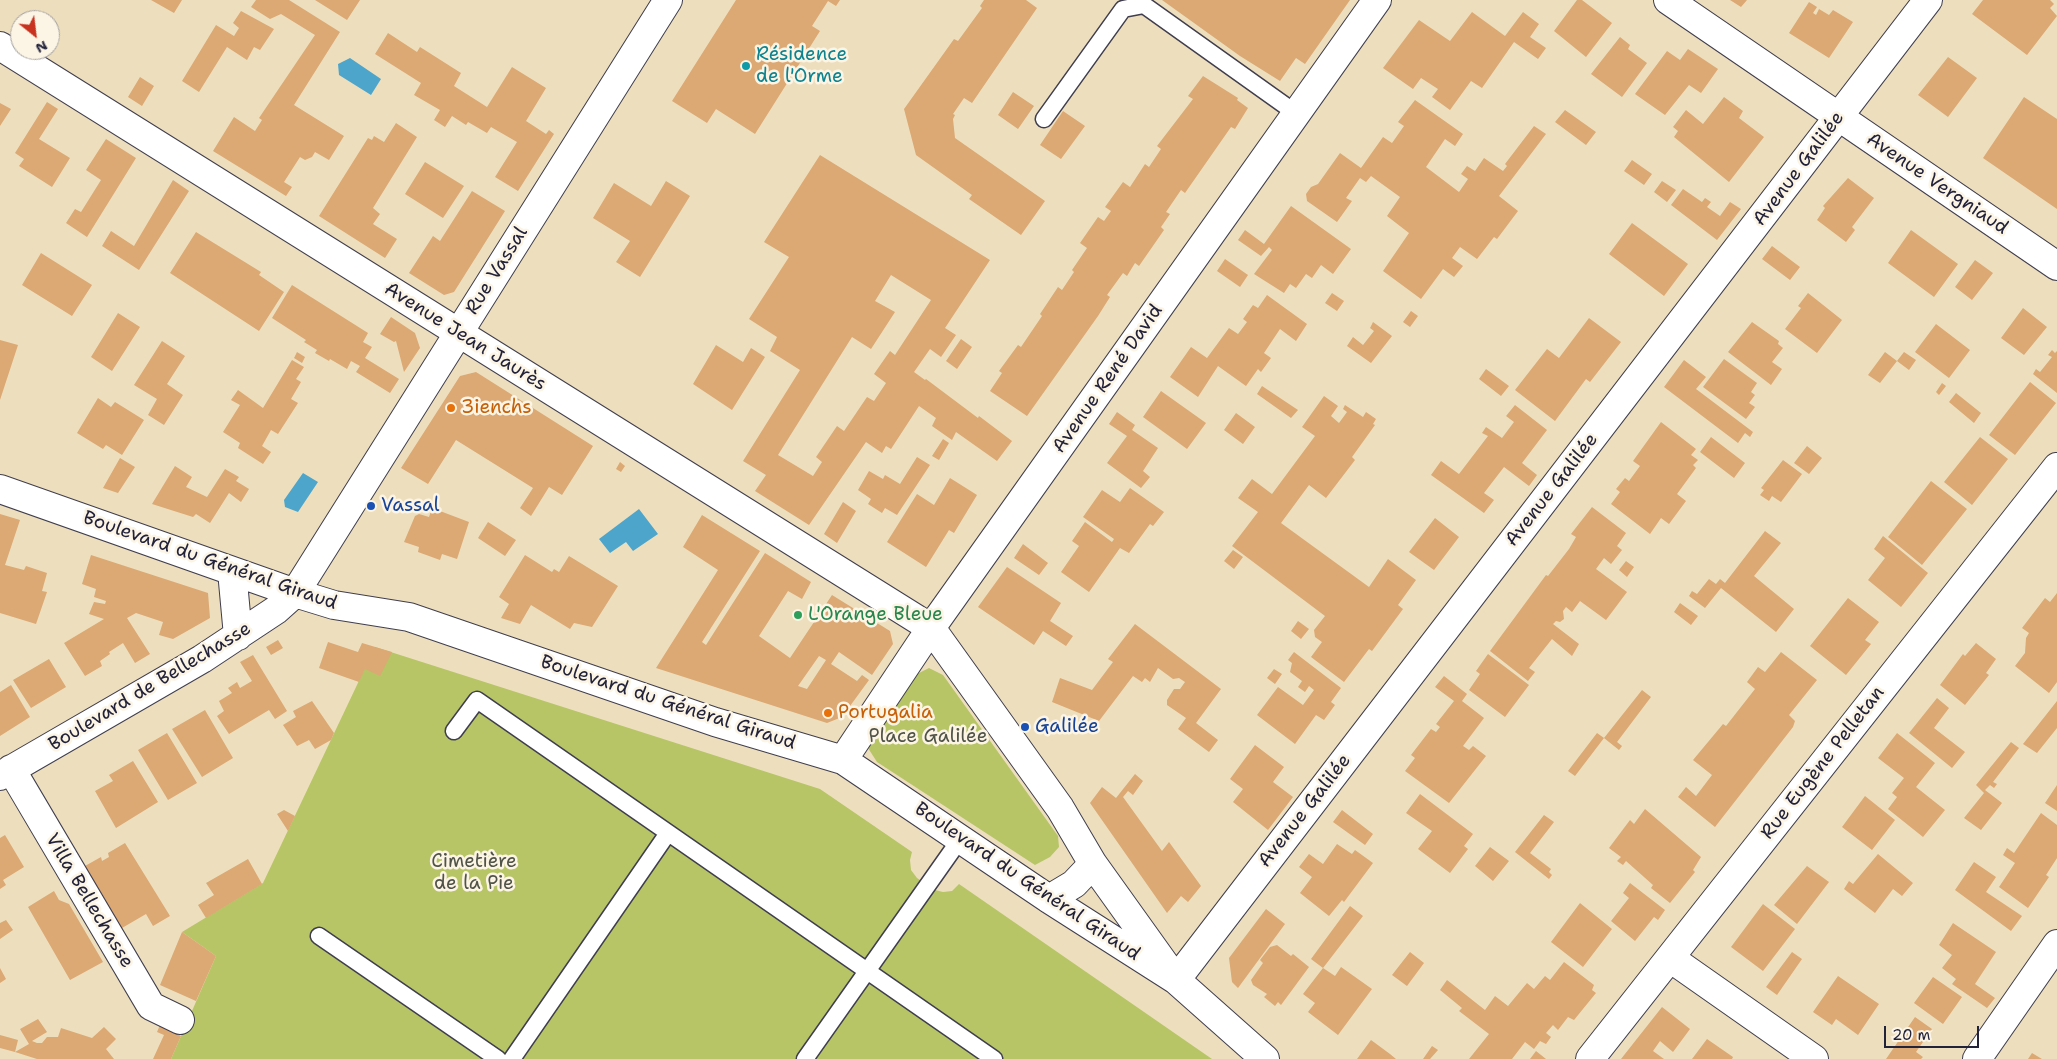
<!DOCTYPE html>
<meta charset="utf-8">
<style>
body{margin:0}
#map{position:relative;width:2057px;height:1059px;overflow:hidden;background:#eddfbd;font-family:"Shantell Sans",sans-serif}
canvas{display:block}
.north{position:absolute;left:10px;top:10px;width:50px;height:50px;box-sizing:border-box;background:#fcf5e5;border:1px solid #a5a1a1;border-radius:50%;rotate:151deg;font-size:14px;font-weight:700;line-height:20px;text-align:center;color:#22223b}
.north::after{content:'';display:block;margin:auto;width:18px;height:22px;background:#c8321e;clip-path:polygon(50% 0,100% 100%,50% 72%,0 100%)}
.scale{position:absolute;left:1884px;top:1026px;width:95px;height:22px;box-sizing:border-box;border:2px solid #22223b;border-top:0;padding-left:6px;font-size:15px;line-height:18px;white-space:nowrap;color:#22223b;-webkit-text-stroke:4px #fcf5e5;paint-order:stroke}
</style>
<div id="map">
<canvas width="2057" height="1059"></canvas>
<div class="north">N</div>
<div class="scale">20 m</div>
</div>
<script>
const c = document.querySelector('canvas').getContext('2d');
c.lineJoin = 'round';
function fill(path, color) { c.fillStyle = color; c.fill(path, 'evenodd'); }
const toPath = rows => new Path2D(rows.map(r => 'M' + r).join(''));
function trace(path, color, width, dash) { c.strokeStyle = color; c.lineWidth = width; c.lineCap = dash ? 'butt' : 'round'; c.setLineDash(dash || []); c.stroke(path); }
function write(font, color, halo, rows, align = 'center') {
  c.font = font + ' "Shantell Sans",sans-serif'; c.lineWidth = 5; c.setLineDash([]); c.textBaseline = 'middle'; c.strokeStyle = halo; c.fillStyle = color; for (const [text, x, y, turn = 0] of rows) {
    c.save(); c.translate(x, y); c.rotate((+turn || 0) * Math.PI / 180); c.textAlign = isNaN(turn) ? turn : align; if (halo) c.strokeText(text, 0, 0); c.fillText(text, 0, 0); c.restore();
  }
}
fill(toPath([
 [375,647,820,789,912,852,910,860,911,870,917,878,935,890,943,892,952,891,959,884,1212,1059,171,1059,216,956,182,932,263,883],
 [929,668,943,675,1058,836,1059,847,1050,857,1035,865,877,762,868,748,870,734,913,676]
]), '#b7c567');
fill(toPath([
 [350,58,381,79,371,95,339,75,338,64],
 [303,473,318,482,298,512,285,507,284,500],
 [639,509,658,534,633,551,626,542,610,553,599,539]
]), '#4ea5cb');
fill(toPath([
 [151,0,182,0,174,13],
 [256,0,289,0,340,32,294,105,344,136,329,160,315,152,312,157,305,160,300,157,284,182,292,187,286,196,213,151,234,117,255,131,262,120,259,118,315,35,281,14,270,19,251,7],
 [315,0,360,0,347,20],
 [736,0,840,0,836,6,828,1,812,26,820,31,755,134,716,109,707,123,672,101],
 [984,0,1026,0,1037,8,972,103,964,98,953,114,955,115,953,119,955,138,1045,201,1021,235,969,199,972,195,916,155,904,109,954,39,958,41,982,8,980,6],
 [1162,0,1350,0,1305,64,1296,58,1280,81,1240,56],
 [1577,0,1582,0,1612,23,1586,57,1554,31],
 [1730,0,1747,0,1741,7],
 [1983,0,2050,0,2054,4,2050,8,2057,16,2027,55,1972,14],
 [1809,2,1817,7,1813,13,1816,15,1819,9,1829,15,1833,10,1853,22,1829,58,1789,33],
 [241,11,274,29,260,50,254,47,247,60,227,47,199,92,182,81,216,25,234,36,239,28,233,23],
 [1472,12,1505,36,1523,12,1539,24,1530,37,1546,48,1538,59,1514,42,1482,88,1471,81,1450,110,1432,97,1438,89,1421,78,1413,89,1383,68,1419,20,1450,41],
 [388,33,417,52,420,47,461,73,454,86,487,107,512,67,546,88,526,121,546,134,549,130,554,134,518,191,495,177,517,142,491,127,487,133,468,122,466,125,452,116,445,127,434,120,440,110,414,95,421,83,375,54],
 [1620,37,1630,45,1628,49,1647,63,1622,97,1591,74],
 [1688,49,1718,69,1701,93,1689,85,1665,115,1635,94,1667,51,1680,60],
 [1948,57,1977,78,1948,117,1918,95],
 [1203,76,1238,98,1237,100,1248,108,1235,129,1231,127,1185,193,1181,190,1166,212,1170,214,1161,227,1164,230,1139,266,1135,263,1127,276,1123,273,1107,295,1110,297,1098,316,1027,416,990,391,1002,373,999,371,1018,345,1021,347,1042,316,1040,314,1058,287,1062,290,1074,272,1072,270,1087,248,1080,243,1098,217,1104,221,1111,211,1105,207,1123,182,1130,187,1145,164,1149,167,1161,149,1157,146,1193,99,1188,96],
 [140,77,154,86,142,106,128,97],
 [1013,92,1034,106,1018,129,998,115],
 [1724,97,1743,111,1739,118,1764,137,1729,182,1674,137,1678,131,1673,127,1686,110,1703,124],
 [2024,97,2057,119,2057,209,1983,158],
 [1415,100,1463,134,1455,146,1445,139,1426,167,1459,192,1468,179,1461,174,1467,166,1475,171,1484,158,1503,171,1507,166,1505,164,1534,126,1546,134,1499,196,1518,211,1497,239,1494,237,1477,259,1460,247,1452,258,1463,266,1454,277,1443,269,1421,299,1383,271,1409,233,1387,216,1400,197,1371,176,1366,182,1360,178,1346,198,1352,201,1337,222,1307,201,1306,194,1311,187,1318,184,1340,153,1361,168,1383,137,1392,143,1404,126,1398,122],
 [47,102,58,109,39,139,70,158,52,187,19,166,24,159,15,153],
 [0,103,11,109,0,126],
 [1565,110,1596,132,1586,145,1555,122],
 [1063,111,1085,126,1061,159,1040,145],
 [396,123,417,137,373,208,380,214,373,224,397,239,385,258,319,216,368,138,372,140,374,136,384,142],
 [106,139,136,158,87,237,66,223,75,209,81,212,101,180,86,170],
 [820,155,990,260,945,328,956,335,941,357,930,349,914,372,925,380,926,379,978,418,979,416,1012,441,997,461,956,432,952,440,932,426,936,418,919,406,891,449,886,446,882,453,866,442,809,525,755,491,766,475,743,461,800,370,770,351,777,337,749,319,789,257,764,242],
 [891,275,931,300,895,355,890,351,874,374,886,383,874,401,867,397,844,431,837,426,816,457,822,462,813,476,778,455,852,337,871,349,895,312,875,301],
 [1632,160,1652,174,1644,185,1624,171],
 [425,162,464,186,443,218,405,194],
 [1848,178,1874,198,1852,227,1855,230,1846,242,1817,220,1825,208,1823,206],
 [173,180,189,191,139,270,102,246,111,231,134,246],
 [666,181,690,196,640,277,616,262,630,241,593,218,614,183,651,206],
 [1662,181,1676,190,1667,202,1654,192],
 [1683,189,1702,202,1705,198,1711,202,1707,207,1720,216,1730,202,1741,209,1717,240,1671,205],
 [472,191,505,211,454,292,444,295,409,273,433,236,440,241],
 [1291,206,1351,249,1333,274,1321,265,1312,278,1306,274,1296,288,1290,284,1284,293,1254,274,1272,250,1269,247,1261,256,1238,240,1245,230,1264,244],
 [1632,223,1688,264,1664,296,1609,254],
 [1911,230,1958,264,1934,297,1888,263],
 [196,232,261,272,259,275,284,292,259,331,170,273],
 [1772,246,1800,267,1790,280,1762,259],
 [41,253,92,285,72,316,22,285],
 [1225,259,1248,275,1240,287,1217,271],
 [1975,260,1993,273,1972,300,1955,287],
 [292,285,368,333,363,342,372,347,365,358,399,379,390,393,356,372,360,366,351,361,347,369,330,359,329,361,315,353,317,350,304,342,306,340,272,318],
 [1332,293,1344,301,1337,311,1325,303],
 [1808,293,1842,320,1817,353,1785,329,1801,308,1798,306],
 [1267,295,1307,324,1296,341,1280,329,1264,353,1271,358,1261,372,1258,369,1246,386,1218,366,1198,397,1170,377,1191,347,1207,358,1229,328,1238,334,1247,322,1243,319,1253,305,1258,308],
 [2023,308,2047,327,2024,355,2001,338],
 [1411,311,1418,316,1410,327,1403,322],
 [118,313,140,327,112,371,91,357],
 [391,317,415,333,420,348,404,372,396,341,394,342,380,334],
 [1589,318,1621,342,1590,382,1586,379,1555,421,1515,390,1547,349,1559,358],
 [1373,322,1392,336,1371,363,1347,346,1353,337,1363,345,1374,331,1370,328],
 [1752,322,1779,341,1778,344,1783,348,1772,362,1782,369,1771,385,1728,352],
 [1936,324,1970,350,1949,378,1915,352],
 [961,339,972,347,957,369,946,361],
 [0,340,18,345,0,400],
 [162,341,185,356,167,384,183,395,164,425,148,415,157,399,134,385],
 [716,345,743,362,751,348,765,357,732,410,693,384],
 [2052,350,2055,353,2057,351,2057,393,2033,374,2036,369,2040,372,2052,357,2048,355],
 [297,352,305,357,302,363,294,358],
 [1885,352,1897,361,1904,352,1916,360,1909,370,1897,361,1880,383,1868,375],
 [1724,359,1757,383,1751,392,1755,395,1749,403,1755,407,1746,419,1703,387],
 [292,360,304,367,296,379,301,382,291,399,298,403,278,434,271,430,262,446,271,452,263,464,238,448,240,443,223,432,240,405,231,400,238,390,263,408],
 [1684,360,1706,377,1696,389,1753,432,1750,437,1745,433,1738,443,1664,387],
 [1486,369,1509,386,1501,396,1479,379],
 [476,372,593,446,562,495,549,487,531,516,520,508,533,488,456,440,428,484,401,468,460,376],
 [2030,382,2056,403,2015,455,1989,435],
 [1942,383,1946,386,1939,395,1936,392],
 [1262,386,1298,410,1291,418,1257,394],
 [1161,391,1206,423,1187,449,1143,417],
 [1956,393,1981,413,1974,423,1949,402],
 [1324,396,1338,406,1331,416,1339,423,1347,412,1343,409,1345,405,1363,417,1366,412,1376,419,1373,424,1375,425,1352,457,1355,460,1326,498,1309,485,1281,523,1369,587,1388,559,1416,580,1398,605,1403,609,1372,651,1369,649,1344,682,1311,657,1322,642,1315,637,1314,630,1325,616,1232,546,1258,512,1238,498,1252,479,1272,494,1315,436,1302,427],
 [98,398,111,407,115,402,144,420,122,455,106,445,103,449,77,433],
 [1515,405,1547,430,1522,463,1537,475,1529,486,1504,467,1484,493,1494,500,1484,513,1431,475,1441,461,1459,474,1488,436,1482,433,1486,427,1502,438,1514,422,1506,416],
 [1117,412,1135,425,1132,430,1158,448,1143,471,1150,477,1141,488,1107,463,1127,436,1109,424],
 [1236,413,1255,427,1243,444,1224,430],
 [1661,422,1696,449,1691,455,1698,460,1693,465,1696,468,1677,494,1686,501,1669,524,1661,518,1650,534,1611,504,1620,492,1616,489,1625,478,1629,481,1640,466,1633,461],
 [1711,437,1745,463,1734,478,1700,452],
 [1980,437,2008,459,1972,505,1944,482],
 [943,439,949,443,939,460,932,456],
 [1807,446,1822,458,1809,474,1794,463],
 [917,457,930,465,897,515,885,508,882,513,868,504,871,499,858,490,869,471,883,479,885,475,900,484],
 [120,458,135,467,118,493,103,488],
 [1783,460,1802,474,1781,502,1772,496,1769,501,1760,495,1764,490,1761,488],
 [620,462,625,466,621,472,616,469],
 [175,466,192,477,186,487,207,497,225,469,239,477,236,481,249,489,241,502,229,493,210,523,196,514,193,517,152,504],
 [950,478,977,495,954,533,949,530,926,567,887,542,917,494,934,505],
 [1931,481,1967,509,1922,565,1888,537],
 [1130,488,1164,512,1153,526,1150,524,1129,553,1120,548,1089,592,1061,572,1079,546,1072,541,1085,522,1112,542,1114,539,1083,517,1102,490,1120,502],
 [843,502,856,511,837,543,824,534],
 [1592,507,1626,533,1617,546,1622,550,1611,564,1604,558,1596,569,1627,592,1606,620,1580,601,1572,612,1566,607,1563,611,1564,619,1560,622,1556,621,1553,624,1579,644,1572,656,1552,639,1529,668,1535,672,1528,681,1490,651,1546,575,1548,576,1569,549,1576,537,1571,534],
 [432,508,469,522,457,559,442,554,440,560,418,552,419,547,404,542,415,516,419,514,429,517],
 [0,514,20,520,5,565,24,570,26,566,47,573,42,591,47,592,36,624,0,613],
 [702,515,760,551,702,642,706,645,765,553,811,582,802,599,788,591,759,636,790,658,832,595,890,631,893,644,872,675,839,652,831,664,857,681,862,675,869,680,842,717,827,723,656,668,718,570,683,547],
 [819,656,826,660,807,689,798,686],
 [1435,518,1459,537,1434,570,1409,552],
 [488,522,516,540,505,556,478,538],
 [1765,531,1781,543,1754,576,1794,609,1776,632,1721,588,1705,608,1689,596,1692,591,1697,594,1709,579,1716,584,1720,579,1725,583],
 [1883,536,1928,573,1901,607,1868,580,1885,558,1874,549],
 [1023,544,1048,563,1039,575,1014,558],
 [1233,550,1243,557,1234,569,1224,561],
 [91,555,208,593,210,618,173,639,159,635,163,622,136,613,127,618,150,654,135,663,123,643,109,652,110,654,100,661,102,666,85,676,64,643,104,619,89,614,94,602,105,604,106,601,94,597,96,589,82,584],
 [525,555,552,572,554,569,559,572,569,556,618,586,592,627,574,623,570,629,531,605,520,624,501,618,509,604,499,597],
 [1626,561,1634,567,1627,577,1619,570],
 [1007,567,1061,603,1050,621,1073,636,1066,646,1043,631,1034,645,978,607],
 [2057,593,2057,682,2049,693,2015,666,2025,653,2026,638,2029,633,2022,628,2045,598,2050,602],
 [1848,598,1879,622,1865,640,1871,644,1846,675,1810,646],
 [1680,603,1698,616,1691,625,1674,612],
 [1298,621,1309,629,1301,639,1291,631],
 [1135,624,1221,689,1196,723,1218,740,1209,752,1178,729,1186,718,1167,705,1167,700,1174,689,1180,689,1185,682,1179,678,1173,679,1158,668,1150,682,1145,678,1142,682,1133,676,1099,721,1052,702,1060,678,1092,690,1113,662,1108,659],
 [278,640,283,648,271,655,266,647],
 [328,642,358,652,362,643,392,652,380,676,365,669,359,682,319,668],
 [1976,643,1996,659,1986,673,1989,675,1965,705,1940,685,1963,654,1965,656],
 [1294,652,1341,688,1331,702,1335,705,1324,720,1316,715,1295,744,1257,715,1278,687,1303,705,1314,690,1309,686,1305,692,1298,687,1302,681,1290,672,1292,663,1288,660],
 [1781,652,1817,680,1789,715,1795,721,1793,727,1715,827,1678,797,1686,787,1696,796,1712,775,1693,760,1723,724,1726,726,1755,689,1747,682,1758,667,1765,672],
 [1488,654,1529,685,1505,717,1469,690,1480,674,1476,671],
 [253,655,287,711,275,719,269,710,229,734,217,716,224,711,219,701,232,693,228,688,237,682,240,688,252,681,240,662],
 [49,659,66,687,31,708,13,680],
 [1274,669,1282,674,1275,684,1267,678],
 [1444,676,1467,694,1462,701,1484,718,1463,746,1469,750,1473,746,1486,756,1449,803,1405,771,1415,758,1411,755,1431,729,1436,732,1440,727,1436,724,1454,701,1435,687],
 [11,685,30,717,0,736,0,692],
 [1642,690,1651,697,1617,742,1622,746,1619,750,1604,738],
 [1937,698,1949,708,1934,728,1965,752,1952,768,1909,733],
 [312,701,334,733,331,740,315,749,309,740,297,746,283,725,296,717,293,711],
 [2057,701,2057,728,2037,753,2023,744],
 [205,710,233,758,202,777,172,729],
 [167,733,197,783,168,800,138,750],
 [1597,733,1604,738,1575,776,1568,771],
 [1897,733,1935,763,1916,787,1945,810,1923,837,1888,809,1897,797,1892,793,1904,778,1878,758],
 [2011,742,2019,748,1993,782,1997,784,1994,788,1990,785,1985,790,2002,803,1981,830,1964,818,1984,793,1976,785],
 [1255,745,1284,767,1273,782,1293,797,1268,830,1233,802,1243,789,1230,779],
 [133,761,158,802,116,828,95,791,113,781,109,775],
 [1135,774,1143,781,1133,795,1128,791,1123,797,1162,851,1169,842,1201,886,1188,902,1181,896,1167,913,1090,803,1102,787,1116,798],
 [2057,785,2057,811,2045,803],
 [1420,794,1473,834,1464,846,1468,849,1450,873,1418,849,1432,831,1406,813],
 [1865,796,1895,820,1872,850,1842,827],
 [1645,809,1701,857,1693,870,1695,872,1670,903,1651,888,1653,885,1626,861,1623,865,1617,861,1621,857,1609,848,1630,820,1634,824],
 [284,810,295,816,288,831,277,814],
 [1342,810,1373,834,1365,845,1333,822],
 [2041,813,2057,825,2057,858,2046,875,2049,877,2028,908,1999,887,2015,863,2003,855,2007,848,2014,853],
 [1544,815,1554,822,1530,853,1551,869,1549,872,1552,875,1549,879,1515,852],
 [5,835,24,867,3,880,6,885,0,889,0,838],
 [125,843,170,916,153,926,146,914,122,928,85,866,101,857,102,861,109,857,108,853],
 [1337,844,1352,854,1355,850,1373,863,1344,902,1342,900,1329,916,1300,893,1312,877,1299,867,1309,854,1323,864],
 [1490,847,1509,861,1493,881,1475,866],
 [1878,854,1913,883,1902,896,1893,889,1875,913,1844,889,1849,881,1853,884],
 [248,859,262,884,206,918,198,905,214,895,206,883],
 [1974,862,1996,877,1986,892,2022,916,2011,931,1955,890],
 [1807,866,1829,882,1797,924,1774,905],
 [1630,883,1665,910,1658,920,1654,917,1635,941,1611,921,1629,898,1623,893],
 [54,891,59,900,69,904,103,962,70,980,28,907],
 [1580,903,1612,929,1583,967,1551,942],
 [1763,904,1795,929,1763,971,1731,947],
 [1350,906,1363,916,1323,968,1335,976,1341,967,1372,989,1338,1035,1308,1012,1315,1003,1303,994,1323,968,1311,959],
 [1266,909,1285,924,1238,988,1232,982,1229,958],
 [6,920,13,930,0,939,0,923],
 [1953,923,1996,952,1975,984,1995,998,1987,1008,1952,984,1956,979,1942,968,1952,955,1939,945],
 [182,932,216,956,196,1001,160,985],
 [1277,945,1291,956,1293,954,1309,967,1281,1005,1278,1002,1275,1006,1264,997,1267,994,1253,985,1251,980,1263,963,1260,960,1270,947],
 [1410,952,1424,963,1407,986,1392,975],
 [1792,952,1802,959,1777,995,1766,987],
 [1564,962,1594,985,1592,990,1596,993,1574,1020,1568,1017,1558,1030,1553,1025,1546,1033,1551,1037,1546,1044,1540,1041,1534,1049,1525,1042,1512,1059,1469,1059,1489,1034,1459,1011,1462,1008,1440,990,1447,980,1485,1010,1495,996,1508,1006,1527,983,1534,989,1545,976,1550,980],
 [0,968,6,979,0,983],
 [1838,976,1879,1004,1858,1035,1836,1019,1832,1025,1813,1012],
 [1933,977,1962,997,1943,1024,1914,1003],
 [1662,1007,1690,1029,1673,1052,1660,1041,1653,1051,1664,1059,1621,1059],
 [1915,1017,1932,1029,1916,1052,1923,1057,1921,1059,1886,1059],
 [38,1019,47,1032,32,1041,37,1043,42,1043,47,1037,58,1037,61,1028,92,1038,104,1027,116,1039,106,1049,114,1059,37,1059,15,1052,29,1044,20,1029],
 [160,1025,181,1036,171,1059,153,1059,164,1035,157,1032],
 [0,1035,18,1040,15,1052,0,1048],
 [1707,1039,1733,1057,1732,1059,1692,1059],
 [1371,1040,1390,1054,1396,1059,1357,1059],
 [1432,1046,1438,1050,1430,1059,1423,1059],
 [1536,1051,1546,1059,1530,1059],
 [2032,1053,2042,1059,2028,1059]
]), '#dca873');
const lane = toPath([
 [1044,119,1123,9,1144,5,1297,114],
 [454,731,477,700,994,1059],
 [319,936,498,1059],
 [512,1059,668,833],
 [805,1059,961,838]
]);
const street = toPath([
 [1668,0,2057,266],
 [0,46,931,628,1060,808,1093,864,1176,980],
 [0,489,295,593,334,605,409,617,715,722,843,760,1049,899,1176,980,1265,1059],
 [232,571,238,636],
 [843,760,931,628,1377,0],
 [11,769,151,1006,180,1020],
 [0,776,202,659,276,610,295,593,668,0],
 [1049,899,1074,884,1093,864],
 [1670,958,1814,1059],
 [1176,980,1928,0],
 [1590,1059,2057,467],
 [1977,1059,2057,944]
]);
trace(lane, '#403e4e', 19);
trace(street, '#403e4e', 30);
trace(lane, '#fff', 16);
trace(street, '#fff', 28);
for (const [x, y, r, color] of [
 [746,66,5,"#0f9aa8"],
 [451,408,5,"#e8710a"],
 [371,506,5,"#1a4fb4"],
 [798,615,5,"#2e9e5b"],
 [828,713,5,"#e8710a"],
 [1025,727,5,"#1a4fb4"]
]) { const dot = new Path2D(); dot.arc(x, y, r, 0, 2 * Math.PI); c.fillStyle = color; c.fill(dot); trace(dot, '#fcf5e5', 2); }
write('19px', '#0d838f', '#fcf5e5', [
 ["Résidence",756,55],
 ["de l'Orme",756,77]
], 'left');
write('19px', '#22223b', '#fcf5e5', [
 ["Avenue Galilée",1799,169,-53],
 ["Avenue Vergniaud",1937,184,34],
 ["Rue Vassal",497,271,-58],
 ["Avenue Jean Jaurès",465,337,32],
 ["Avenue René David",1108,379,-55],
 ["Avenue Galilée",1552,490,-52],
 ["Boulevard du Général Giraud",210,561,19],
 ["Boulevard de Bellechasse",150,687,-31],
 ["Boulevard du Général Giraud",668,703,18],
 ["Rue Eugène Pelletan",1823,763,-52],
 ["Avenue Galilée",1305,811,-52],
 ["Boulevard du Général Giraud",1027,882,34],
 ["Villa Bellechasse",89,901,59]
]);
write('19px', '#c56008', '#fcf5e5', [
 ["3ienchs",461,408],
 ["Portugalia",838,713]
], 'left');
write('19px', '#164399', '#fcf5e5', [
 ["Vassal",381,506],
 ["Galilée",1035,727]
], 'left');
write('19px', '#27864d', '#fcf5e5', [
 ["L'Orange Bleue",808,615]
], 'left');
write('19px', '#4f5348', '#fcf5e5', [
 ["Place Galilée",928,737],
 ["Cimetière",474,862],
 ["de la Pie",474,884]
]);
</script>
